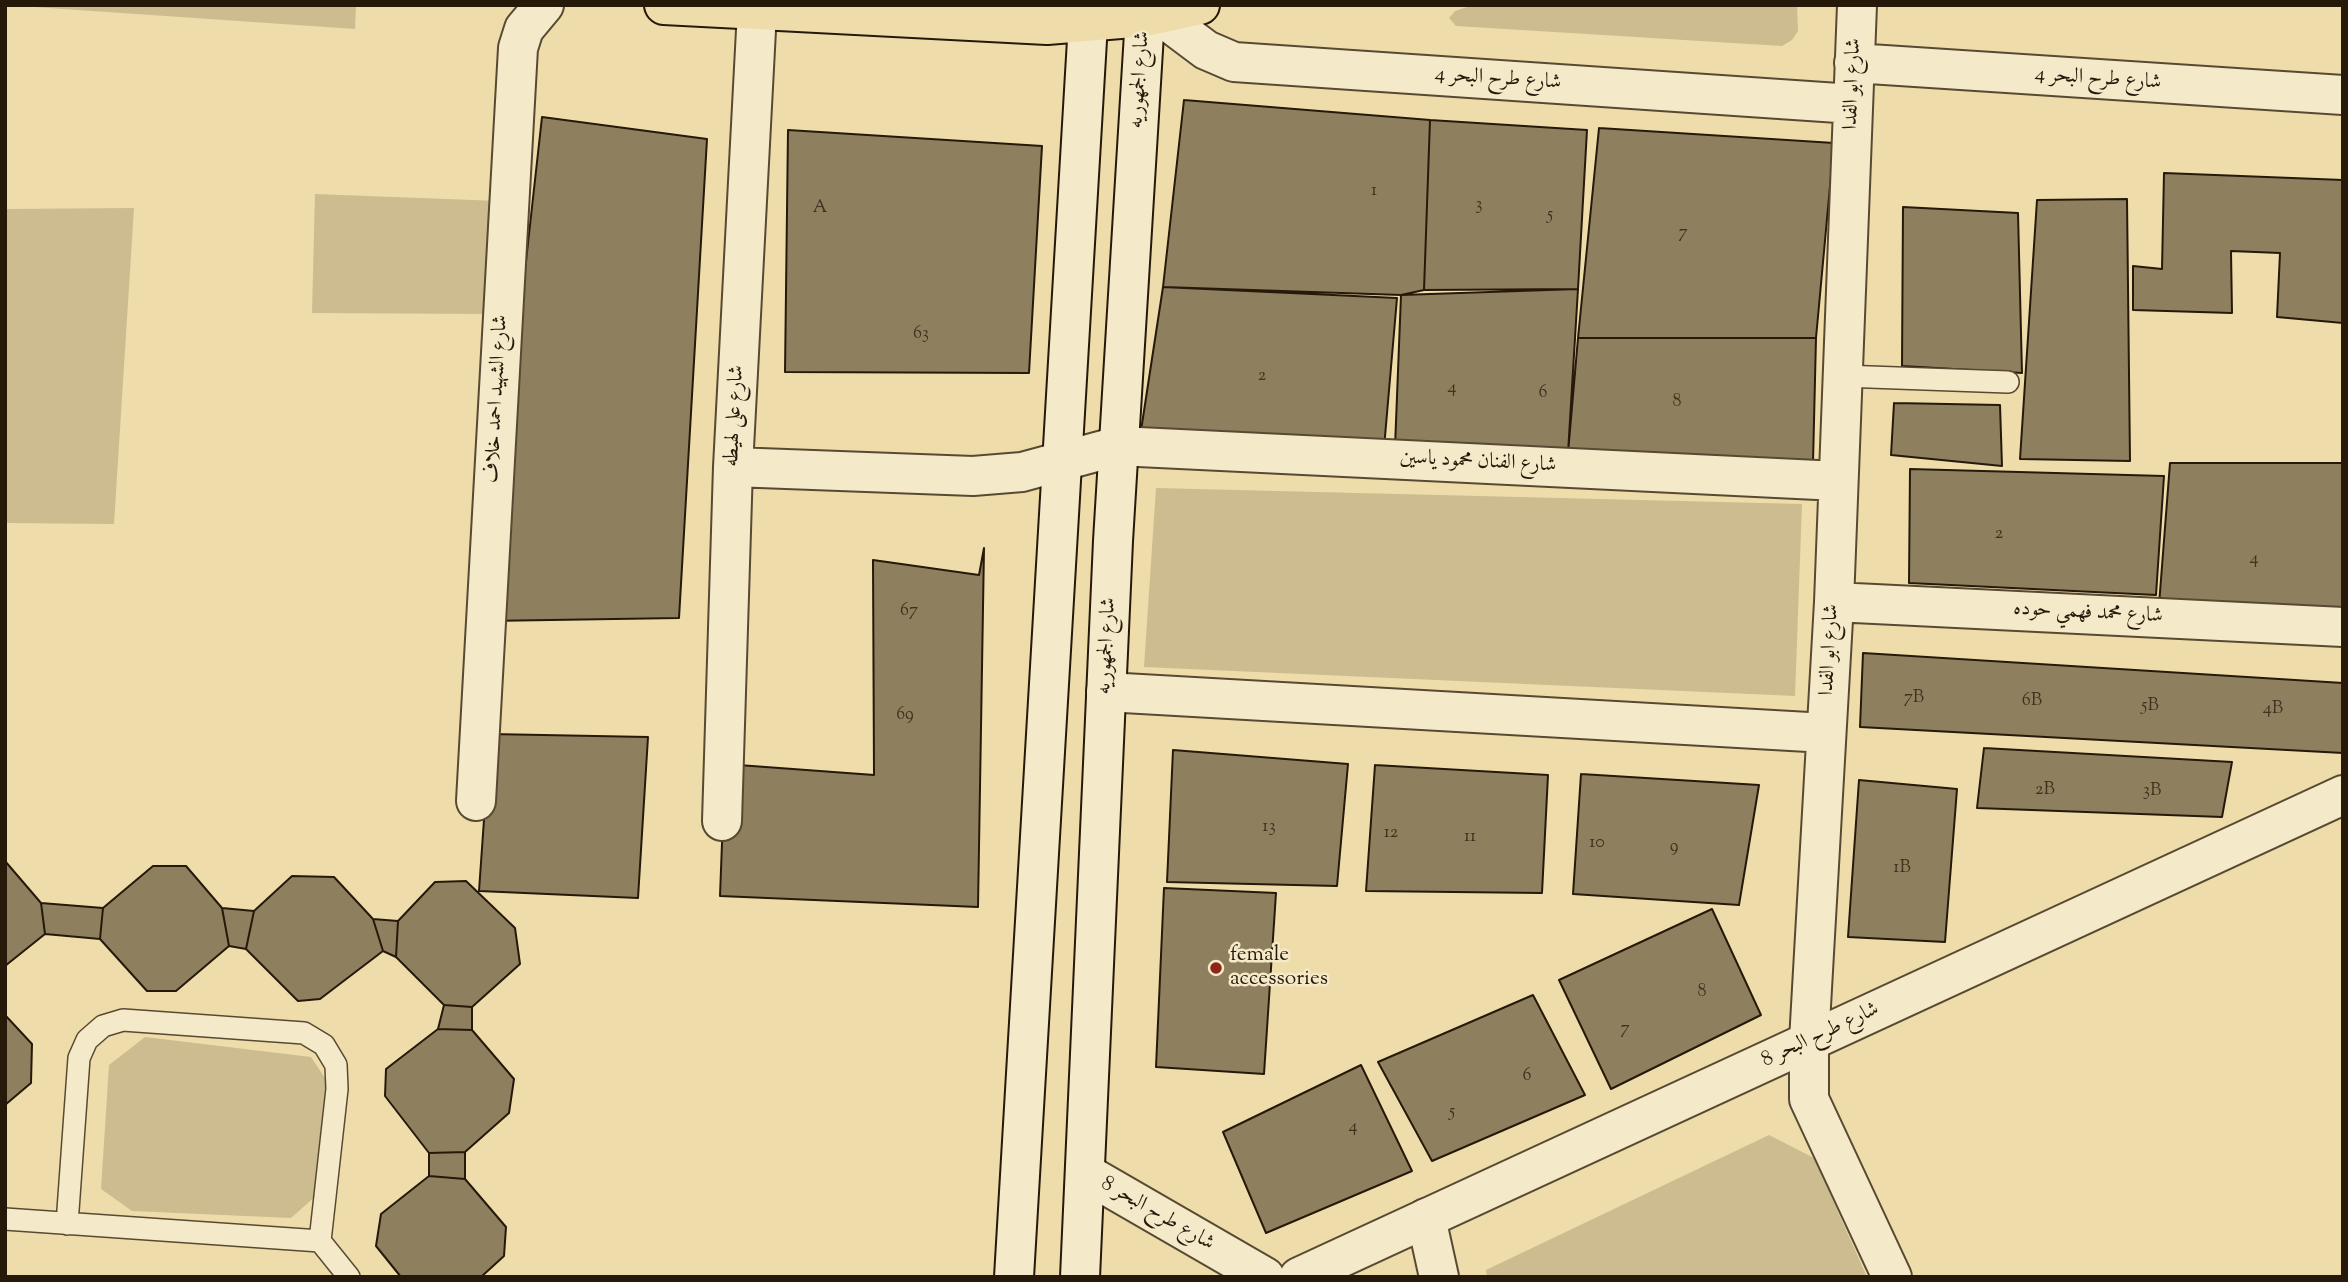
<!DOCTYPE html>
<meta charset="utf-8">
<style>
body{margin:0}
#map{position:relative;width:2348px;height:1282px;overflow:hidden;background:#eeddab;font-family:"Sorts Mill Goudy",serif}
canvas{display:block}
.frame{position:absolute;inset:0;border:7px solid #26190a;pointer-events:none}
</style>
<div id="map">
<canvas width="2348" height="1282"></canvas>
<div class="frame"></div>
</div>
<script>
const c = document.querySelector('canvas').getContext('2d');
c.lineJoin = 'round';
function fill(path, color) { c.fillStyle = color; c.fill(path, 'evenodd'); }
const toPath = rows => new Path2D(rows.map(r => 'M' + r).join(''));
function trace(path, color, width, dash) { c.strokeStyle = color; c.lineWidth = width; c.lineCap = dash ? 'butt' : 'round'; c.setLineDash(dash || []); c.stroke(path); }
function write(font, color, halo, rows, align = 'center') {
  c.font = font + ' "Sorts Mill Goudy",Amiri,serif'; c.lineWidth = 5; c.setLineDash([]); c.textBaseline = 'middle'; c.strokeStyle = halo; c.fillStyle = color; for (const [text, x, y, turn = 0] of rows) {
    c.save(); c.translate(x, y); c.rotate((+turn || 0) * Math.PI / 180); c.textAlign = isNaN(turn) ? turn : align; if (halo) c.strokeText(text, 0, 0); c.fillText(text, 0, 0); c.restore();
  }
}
fill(toPath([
 [5,5,356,5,355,29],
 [1473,5,1797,5,1798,31,1792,40,1782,46,1456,26,1449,18,1455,11],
 [315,194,499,201,488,314,312,313],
 [134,208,114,524,5,523,5,209],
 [1156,488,1802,504,1795,696,1144,667],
 [145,1037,311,1057,329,1084,318,1194,291,1218,132,1211,101,1189,109,1065],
 [1769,1135,1814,1158,1867,1277,1487,1277,1486,1270]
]), '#ccbc90');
const building = toPath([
 [1184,100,1430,120,1424,290,1401,295,1163,287,1184,100],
 [542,117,707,139,679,618,486,621,542,117],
 [1430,120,1587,130,1578,289,1424,290,1430,120],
 [1599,128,1834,143,1816,338,1578,338,1599,128],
 [788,130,1042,146,1029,373,785,372,788,130],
 [2164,173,2343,180,2343,323,2277,317,2280,253,2231,251,2232,313,2133,310,2133,266,2162,269,2164,173],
 [2127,199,2130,461,2020,459,2037,200,2127,199],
 [1903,207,2018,213,2022,373,1902,366,1903,207],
 [1163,287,1397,298,1384,448,1140,437,1163,287],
 [1578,289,1568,453,1395,447,1401,295,1578,289],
 [1578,338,1816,338,1813,463,1568,453,1578,338],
 [1894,403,2000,405,2002,466,1891,455,1894,403],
 [2170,463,2343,463,2343,611,2159,605,2170,463],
 [1910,469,2164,476,2156,595,1909,583,1910,469],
 [984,548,978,907,720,896,725,764,874,775,873,560,979,575,984,548],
 [1863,653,2343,683,2343,753,1860,727,1863,653],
 [490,734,648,737,638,898,479,891,490,734],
 [1984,748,2232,762,2222,817,1977,808,1984,748],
 [1173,750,1348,764,1337,886,1167,882,1173,750],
 [1375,765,1548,775,1542,893,1366,891,1375,765],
 [1581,774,1759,785,1739,905,1573,894,1581,774],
 [1859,780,1957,789,1945,942,1848,937,1859,780],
 [5,861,41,903,45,934,5,966,5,861],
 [153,866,186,866,222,908,229,946,176,991,147,991,100,939,103,908,153,866],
 [292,876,334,877,373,919,383,951,320,999,298,1001,246,949,254,911,292,876],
 [466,881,515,928,520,964,472,1007,444,1005,396,957,398,921,435,882,466,881],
 [1164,888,1276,893,1264,1074,1156,1067,1164,888],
 [41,903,103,908,100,939,45,934,41,903],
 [222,908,254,911,246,949,229,946,222,908],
 [1712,909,1761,1015,1611,1089,1559,980,1712,909],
 [373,919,398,921,396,957,383,951,373,919],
 [1533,995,1585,1095,1432,1161,1378,1062,1533,995],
 [444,1005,472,1007,472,1030,438,1029,444,1005],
 [5,1015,32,1044,31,1083,5,1105,5,1015],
 [438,1029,472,1030,514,1079,509,1113,465,1152,429,1153,385,1096,386,1069,438,1029],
 [1361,1065,1412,1171,1266,1233,1223,1132,1361,1065],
 [465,1152,465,1179,429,1176,429,1153,465,1152],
 [429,1176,465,1179,506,1227,504,1256,481,1277,401,1277,376,1246,381,1214,429,1176]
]);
fill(building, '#8e7f5e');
trace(building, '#26190a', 2);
const service = toPath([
 [1842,376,2008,382],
 [5,1219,320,1241,349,1277],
 [67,1224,79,1058,87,1040,103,1026,123,1020,304,1033,324,1045,336,1065,337,1089,320,1241]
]);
const minor = toPath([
 [1857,5,1834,602,1809,1041,1809,1099,1892,1277],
 [1158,14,1206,50,1234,62,1853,104],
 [1854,63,2343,95],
 [733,467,973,476,1022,472,1118,446,1838,481],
 [1834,602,2343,627],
 [1106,692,1826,733],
 [476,801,518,48,524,29,544,5],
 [722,821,733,467,757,11],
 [1426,1218,1439,1277]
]);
const tertiary = toPath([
 [1085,1173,1265,1277],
 [1299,1277,2343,795]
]);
const secondary = toPath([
 [1014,1277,1088,23],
 [1080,1277,1113,541,1145,17]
]);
const primary = toPath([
 [664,5,1047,25,1145,17,1200,5]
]);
trace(service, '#584a32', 24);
trace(minor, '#584a32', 42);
trace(tertiary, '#584a32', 42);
trace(secondary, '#26190a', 42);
trace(primary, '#26190a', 42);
trace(service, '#f4e9c8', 21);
trace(minor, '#f4e9c8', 38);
trace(tertiary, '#f4e9c8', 38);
trace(secondary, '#f4e9c8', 38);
trace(primary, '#eeddab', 38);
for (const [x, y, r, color] of [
 [1216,968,7,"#8f2418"]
]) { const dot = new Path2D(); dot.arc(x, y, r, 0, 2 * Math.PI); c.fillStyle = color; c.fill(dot); trace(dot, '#f4e9c8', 2.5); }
write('18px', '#40321f', null, [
 ["1",1374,192],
 ["3",1479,206],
 ["A",820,209],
 ["5",1550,216],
 ["7",1683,234],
 ["63",921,335],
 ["2",1262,377],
 ["4",1452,389],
 ["6",1543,394],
 ["8",1677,403],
 ["2",1999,535],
 ["4",2254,560],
 ["67",909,612],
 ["7B",1914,699],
 ["6B",2032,702],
 ["5B",2150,707],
 ["4B",2273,710],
 ["69",905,716],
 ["2B",2045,791],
 ["3B",2152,792],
 ["13",1269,828],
 ["12",1391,834],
 ["11",1470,838],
 ["10",1597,844],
 ["9",1674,848],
 ["1B",1902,869],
 ["8",1702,993],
 ["7",1625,1030],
 ["6",1527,1077],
 ["5",1452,1113],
 ["4",1353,1128]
]);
write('21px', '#26190a', '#f4e9c8', [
 ["شارع الجمهوريه",1141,80,-86],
 ["شارع طرح البحر 4",1498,80,4],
 ["شارع طرح البحر 4",2098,80,4],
 ["شارع ابو الفدا",1854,84,-88],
 ["شارع الشهيد احمد خلاف",498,399,-87],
 ["شارع على لهيطه",736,416,-87],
 ["شارع الفنان محمود ياسين",1478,463,3],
 ["شارع محمد فهمي حوده",2088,614,3],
 ["شارع الجمهوريه",1108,646,-87],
 ["شارع ابو الفدا",1831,650,-87],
 ["شارع طرح البحر 8",1821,1036,-25],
 ["شارع طرح البحر 8",1157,1215,30]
]);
write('21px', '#26190a', '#f4e9c8', [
 ["female",1230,956],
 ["accessories",1230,980]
], 'left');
</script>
